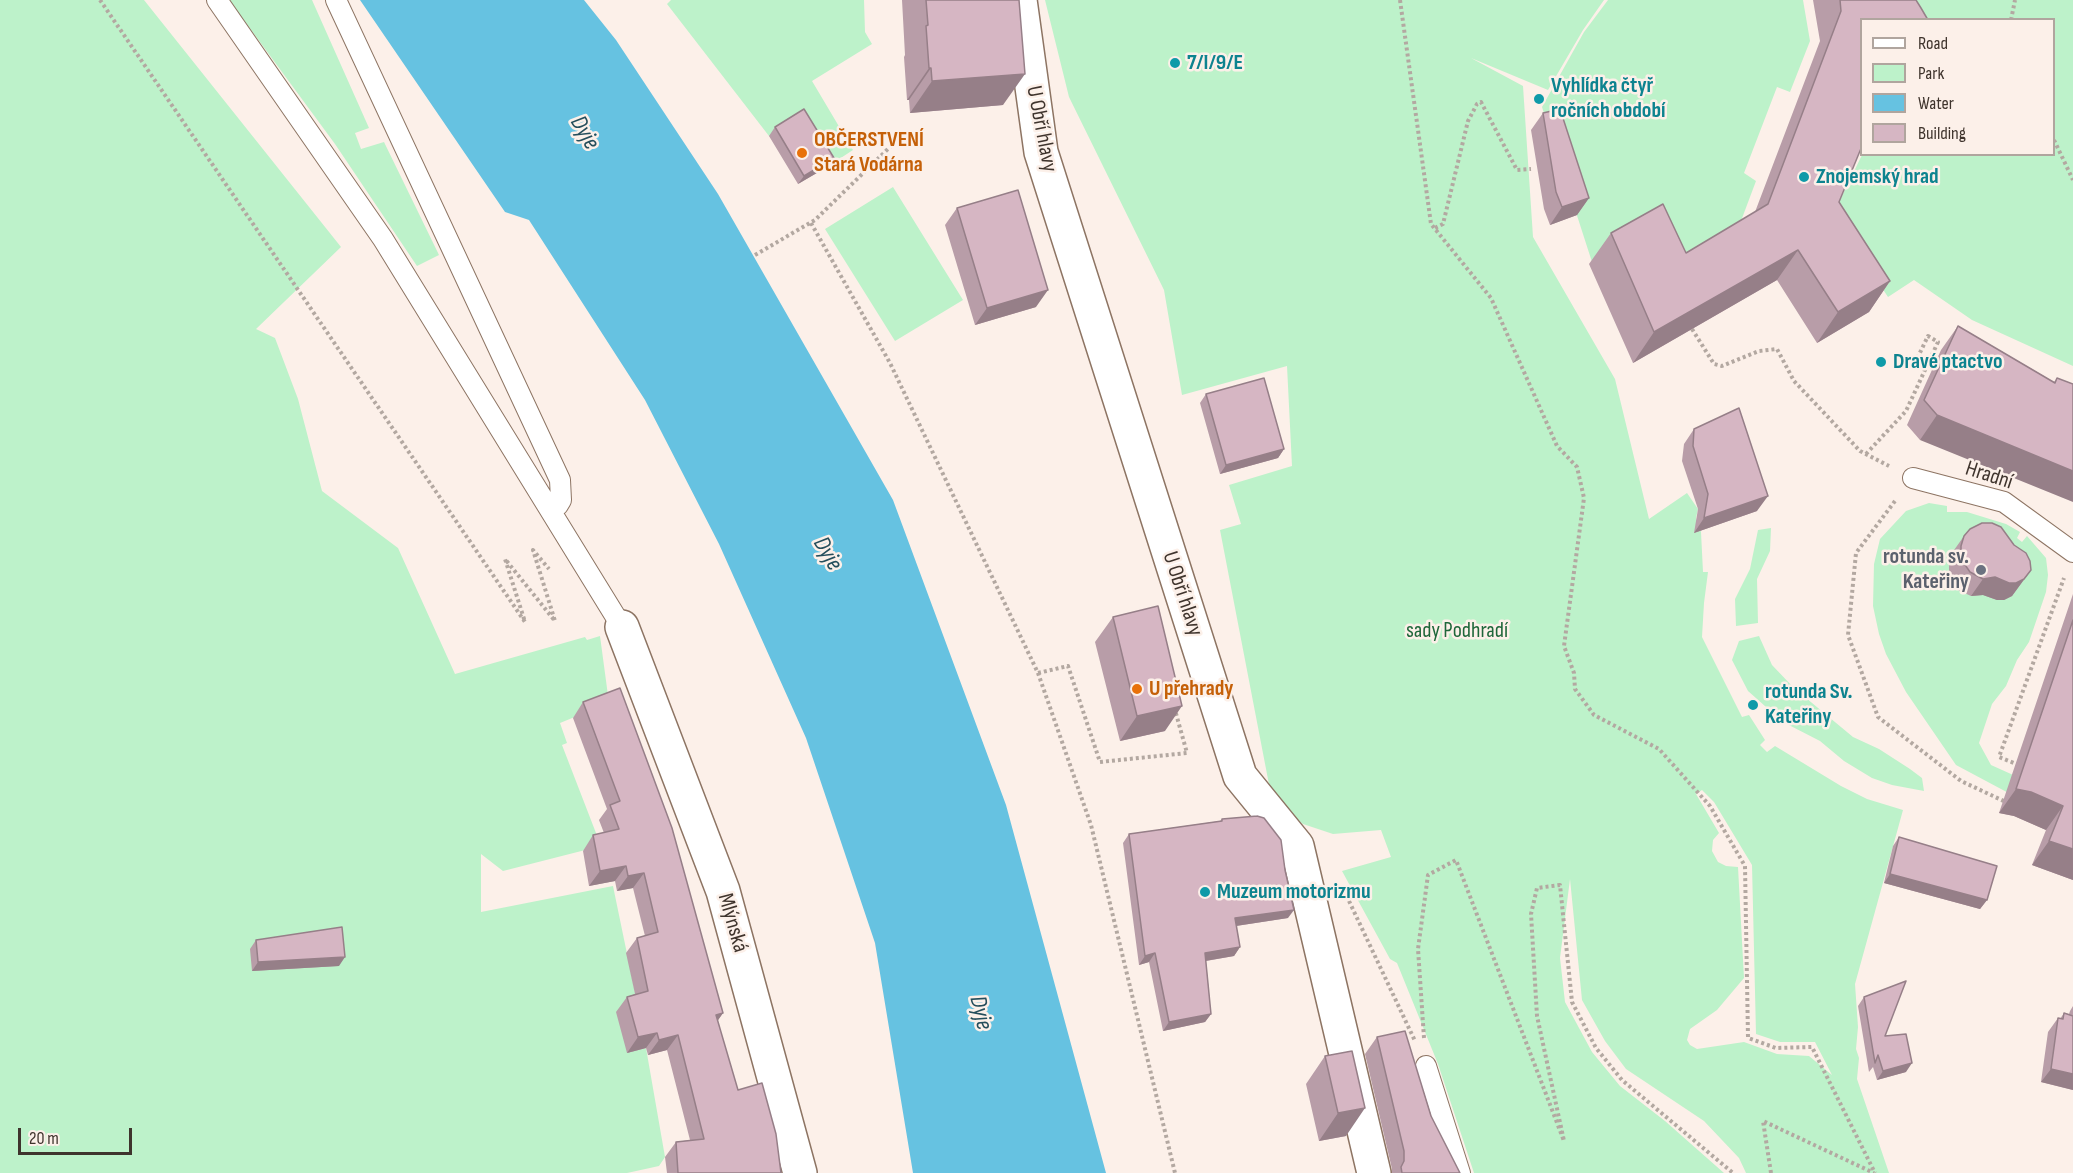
<!DOCTYPE html>
<meta charset="utf-8">
<style>
body{margin:0}
#map{position:relative;width:2073px;height:1173px;overflow:hidden;background:#fcf0e9;font-family:"Sofia Sans Condensed",sans-serif}
canvas{display:block}
.legend{position:absolute;left:1860px;top:18px;width:195px;height:138px;box-sizing:border-box;background:#fcf0e9;border:2px solid #b0a59e;margin:0;padding:8px 10px;list-style:none;font-size:18px;color:#3f342d}
.legend li{display:flex;align-items:center;gap:12px;height:30px}
.legend b{width:30px;border:2px solid #b0a59e}
.scale{position:absolute;left:18px;top:1128px;width:114px;height:27px;box-sizing:border-box;border:3px solid #3f342d;border-top:0;padding-left:8px;font-size:18px;line-height:21px;white-space:nowrap;color:#3f342d;-webkit-text-stroke:4px #fcf0e9;paint-order:stroke}
</style>
<div id="map">
<canvas width="2073" height="1173"></canvas>
<ul class="legend">
<li><b style="height:8px;background:#fff"></b>Road</li>
<li><b style="height:16px;background:#bdf2ca"></b>Park</li>
<li><b style="height:16px;background:#66c2e1"></b>Water</li>
<li><b style="height:16px;background:#d6b6c3"></b>Building</li>
</ul>
<div class="scale">20 m</div>
</div>
<script>
const c = document.querySelector('canvas').getContext('2d');
c.lineJoin = 'round';
function fill(path, color) { c.fillStyle = color; c.fill(path, 'evenodd'); }
const toPath = rows => new Path2D(rows.map(r => 'M' + r).join(''));
function trace(path, color, width, dash) { c.strokeStyle = color; c.lineWidth = width; c.lineCap = dash ? 'butt' : 'round'; c.setLineDash(dash || []); c.stroke(path); }
function write(font, color, halo, rows, align = 'center') {
  c.font = font + ' "Sofia Sans Condensed",sans-serif'; c.lineWidth = 5; c.setLineDash([]); c.textBaseline = 'middle'; c.strokeStyle = halo; c.fillStyle = color; for (const [text, x, y, turn = 0] of rows) {
    c.save(); c.translate(x, y); c.rotate((+turn || 0) * Math.PI / 180); c.textAlign = isNaN(turn) ? turn : align; if (halo) c.strokeText(text, 0, 0); c.fillText(text, 0, 0); c.restore();
  }
}
fill(toPath([
 [0,0,144,0,341,247,256,329,275,338,298,399,322,491,398,548,455,674,585,637,587,640,600,636,609,703,560,723,567,743,562,745,601,846,503,871,481,854,481,912,613,886,638,1007,617,1013,628,1052,646,1048,665,1157,659,1166,627,1173,0,1173],
 [229,0,312,0,369,128,355,133,361,149,384,142,439,255,417,266,335,144],
 [671,0,864,0,865,32,872,44,812,81,853,150,827,167,769,136,667,4],
 [1045,0,1604,0,1583,30,1548,90,1471,58,1523,86,1533,237,1615,379,1649,519,1687,493,1698,509,1696,518,1701,532,1703,572,1708,572,1704,603,1702,637,1742,717,1749,715,1765,740,1760,745,1767,752,1775,746,1841,786,1867,799,1903,810,1855,984,1858,1027,1856,1049,1859,1058,1857,1079,1889,1173,1746,1173,1739,1158,1704,1121,1626,1069,1605,1041,1582,1000,1570,879,1560,958,1565,1002,1592,1052,1620,1086,1665,1121,1724,1173,1474,1173,1438,1064,1397,963,1390,959,1342,871,1391,857,1381,830,1333,834,1303,824,1272,800,1220,530,1241,524,1229,485,1292,466,1287,366,1182,395,1164,290,1069,97],
 [1702,790,1714,802,1752,865,1756,1034,1780,1042,1815,1042,1832,1075,1809,1056,1777,1054,1744,1042,1697,1049,1690,1045,1687,1040,1690,1029,1717,1010,1744,978,1738,867,1726,866,1718,862,1712,851,1713,840,1719,833,1696,794],
 [1608,0,1803,0,1810,41,1790,92,1777,87,1744,173,1756,181,1738,229,1661,275,1592,262,1542,107,1584,32],
 [1874,0,2073,0,2073,366,1972,320,1914,280,1888,297,1833,214,1862,155,2054,154,2054,20,1886,19],
 [893,187,963,300,895,341,825,229],
 [1929,503,1947,506,1947,512,1967,512,2006,524,2020,532,2017,538,2022,542,2027,536,2046,558,2048,575,2046,592,2029,642,2017,660,2006,686,1992,704,1979,743,1991,765,2031,783,2016,797,1956,765,1906,692,1886,654,1879,634,1873,606,1874,564,1880,539,1906,511],
 [1771,528,1770,551,1757,579,1758,623,1736,626,1735,599,1750,569,1758,530],
 [1759,636,1772,665,1794,688,1853,737,1879,749,1910,769,1922,778,1924,791,1892,785,1872,778,1844,761,1820,741,1783,722,1748,691,1732,660,1739,641]
]), '#bdf2ca');
fill(toPath([
 [360,0,584,0,616,40,718,194,893,500,1006,805,1106,1173,913,1173,875,943,806,738,719,544,645,400,529,220,505,212]
]), '#66c2e1');
const service = toPath([
 [217,0,383,239,622,627],
 [336,0,560,480,561,500,558,505,551,510],
 [1913,478,2004,502,2073,552],
 [1426,1066,1460,1173]
]);
const minor = toPath([
 [1020,0,1041,152,1240,776,1297,846,1374,1173],
 [622,627,723,891,800,1173]
]);
trace(service, '#8d7463', 22);
trace(minor, '#8d7463', 36);
trace(toPath([
 [100,0,525,622,505,559,555,621,533,550,549,569],
 [1400,0,1431,224,1491,298,1557,446,1577,467,1584,498,1564,646,1574,673,1575,689,1594,715,1659,749,1710,806,1745,866,1748,1038,1776,1048,1812,1047,1875,1173],
 [2011,20,2015,0],
 [2054,140,2073,180],
 [811,223,890,363,1038,673,1091,825,1175,1173],
 [1435,228,1443,224,1468,121,1477,104,1481,102,1517,170,1531,169],
 [755,255,815,220,891,146],
 [1692,329,1714,364,1722,366,1759,351,1777,349,1794,381,1860,451,1889,466],
 [1866,454,1906,411,1938,342,1928,336,1915,363,1896,357],
 [1895,501,1856,553,1848,635,1878,717,1961,781,2008,803],
 [1038,673,1068,666,1100,762,1187,753,1175,710],
 [2019,765,1999,757,2064,578],
 [1349,901,1415,1041],
 [1424,1038,1418,949,1428,875,1456,860,1564,1141,1537,1016,1531,914,1537,888,1560,885,1572,1002,1596,1048,1622,1080,1733,1173],
 [1771,1173,1763,1121,1874,1173]
]), '#b3a8a1', 4, [3, 3]);
trace(service, '#fff', 20);
trace(minor, '#fff', 33);
fill(toPath([
 [902,0,1019,0,1003,105,910,113,909,100,907,100,904,57,905,55],
 [1813,0,1916,0,1862,20,1839,202,1890,281,1869,312,1817,343,1777,280,1633,363,1589,264,1611,233,1686,253,1755,212,1820,41],
 [1543,113,1589,198,1577,215,1550,225,1544,209,1531,130],
 [775,127,827,167,798,184,769,136],
 [957,208,1036,307,975,325,945,225],
 [1958,326,2054,382,2057,378,2073,384,1920,440,1907,425,1941,350],
 [1206,394,1284,449,1278,458,1220,474,1200,403],
 [1694,429,1757,511,1694,533,1698,509,1682,461,1684,444],
 [1964,536,2031,570,2012,596,2004,600,1997,600,1983,595,1971,596,1958,590,1949,576,1949,563,1952,553],
 [2073,594,2073,880,2032,865,2046,830,2014,816,1999,813],
 [1113,617,1165,731,1120,741,1095,642],
 [583,702,723,1013,717,1021,738,1090,781,1173,667,1173,665,1157,676,1142,690,1140,667,1050,648,1055,646,1048,627,1053,616,1012,627,997,635,994,626,953,637,938,645,936,633,888,617,891,615,881,589,886,583,851,593,835,604,833,599,820,607,809,573,718],
 [1222,819,1288,918,1236,926,1240,947,1234,956,1206,961,1211,1014,1205,1022,1163,1031,1149,962,1139,965,1123,843,1129,834,1220,821],
 [1899,837,1987,900,1980,909,1884,883,1893,846],
 [256,940,339,966,252,971,250,949],
 [1864,997,1885,1036,1906,1072,1877,1080,1873,1067,1869,1072,1858,1006],
 [2073,1006,2073,1090,2041,1082,2048,1032,2058,1018,2060,1019,2064,1013,2069,1014,2070,1011],
 [1377,1037,1431,1116,1459,1173,1392,1173,1392,1169,1365,1054],
 [1325,1056,1346,1136,1319,1141,1306,1084]
]), '#b89da8');
fill(toPath([
 [929,68,931,68,909,100,907,100],
 [1025,74,1003,105,910,113,932,81],
 [834,158,827,167,798,184,804,176],
 [1589,198,1577,215,1550,225,1562,207],
 [1798,250,1777,280,1633,363,1654,332],
 [1890,281,1869,312,1817,343,1838,312],
 [1048,290,1036,307,975,325,987,308],
 [1937,415,2073,471,2073,502,1920,440],
 [1284,449,1278,458,1220,474,1226,465],
 [1768,496,1757,511,1694,533,1704,518],
 [2031,570,2012,596,2004,600,1997,600,1983,595,1971,596,1983,579],
 [1182,706,1165,731,1120,741,1137,716],
 [2016,789,2031,792,2063,806,2046,830,2014,816,1999,813],
 [2049,841,2073,849,2073,880,2032,865],
 [626,866,615,881,589,886,600,871],
 [644,873,633,888,617,891,628,876],
 [1890,874,1987,900,1980,909,1884,883],
 [1294,910,1288,918,1229,927,1235,918],
 [1240,947,1234,956,1199,962,1205,953],
 [1155,953,1149,962,1139,965,1145,956],
 [345,957,339,966,252,971,258,962],
 [723,1013,712,1029,716,1015],
 [1211,1014,1205,1022,1163,1031,1169,1022],
 [657,1033,646,1048,627,1053,638,1037],
 [678,1035,667,1050,648,1055,659,1040],
 [1912,1063,1906,1072,1877,1080,1883,1071],
 [2051,1069,2073,1074,2073,1090,2041,1082],
 [1365,1108,1346,1136,1319,1141,1338,1113]
]), '#967f88');
const building = toPath([
 [926,0,1019,0,1025,74,932,81,931,68,929,68,926,26,928,25,926,0],
 [1840,0,1916,0,1921,8,1928,20,1862,20,1862,146,1839,202,1890,281,1838,312,1798,250,1654,332,1611,233,1663,204,1686,253,1768,204,1841,11,1840,0],
 [804,109,834,158,804,176,775,127,804,109],
 [1560,109,1589,198,1562,207,1556,192,1543,113,1560,109],
 [1018,190,1048,290,987,308,957,208,1018,190],
 [1958,326,2055,383,2057,378,2073,384,2073,471,1937,415,1924,400,1958,326],
 [1264,378,1284,449,1226,465,1206,394,1264,378],
 [1739,408,1768,496,1704,518,1708,494,1693,446,1694,429,1739,408],
 [1982,523,1992,523,2001,527,2014,545,2026,553,2030,561,2031,570,2024,579,2016,583,2009,583,1995,577,1983,579,1970,572,1961,559,1961,546,1964,536,1970,529,1982,523],
 [1158,606,1182,706,1137,716,1113,617,1158,606],
 [2073,620,2073,849,2049,841,2063,806,2031,792,2016,789,2073,620],
 [620,688,672,828,723,1013,716,1015,738,1090,762,1083,776,1134,781,1173,678,1173,676,1142,704,1139,678,1035,659,1040,657,1033,638,1037,627,997,648,991,637,938,658,932,644,873,628,876,626,866,600,871,593,835,619,829,610,805,620,801,583,702,620,688],
 [1257,816,1264,818,1281,840,1285,870,1294,910,1235,918,1240,947,1205,953,1211,1014,1169,1022,1155,953,1145,956,1129,834,1222,821,1222,819,1257,816],
 [1899,837,1997,866,1987,900,1890,874,1899,837],
 [342,927,345,957,258,962,256,940,342,927],
 [1906,981,1885,1036,1906,1034,1912,1063,1883,1071,1878,1055,1875,1063,1864,997,1906,981],
 [2064,1013,2073,1016,2073,1074,2051,1069,2058,1018,2063,1019,2064,1013],
 [1405,1031,1431,1116,1460,1173,1402,1173,1401,1167,1404,1161,1404,1151,1377,1037,1405,1031],
 [1352,1051,1365,1108,1338,1113,1325,1056,1352,1051]
]);
fill(building, '#d6b6c3');
trace(building, '#967f88', 1.5);
for (const [x, y, r, color] of [
 [1175,63,6,"#0f9aa8"],
 [1539,99,6,"#0f9aa8"],
 [802,153,6,"#e8710a"],
 [1804,177,6,"#0f9aa8"],
 [1881,362,6,"#0f9aa8"],
 [1981,570,6,"#6b7280"],
 [1137,689,6,"#e8710a"],
 [1753,705,6,"#0f9aa8"],
 [1205,892,6,"#0f9aa8"]
]) { const dot = new Path2D(); dot.arc(x, y, r, 0, 2 * Math.PI); c.fillStyle = color; c.fill(dot); trace(dot, '#fcf0e9', 2); }
write('bold 22px', '#0d838f', '#fcf0e9', [
 ["7/I/9/E",1187,63],
 ["Vyhlídka čtyř",1551,86],
 ["ročních období",1551,111],
 ["Znojemský hrad",1816,177],
 ["Dravé ptactvo",1893,362],
 ["rotunda Sv.",1765,692],
 ["Kateřiny",1765,717],
 ["Muzeum motorizmu",1217,892]
], 'left');
write('22px', '#3f342d', '#fcf0e9', [
 ["U Obří hlavy",1041,129,79],
 ["Hradní",1989,476,18],
 ["U Obří hlavy",1182,594,72],
 ["Mlýnská",732,923,74]
]);
write('bold 22px', '#c56008', '#fcf0e9', [
 ["OBČERSTVENÍ",814,140],
 ["Stará Vodárna",814,165],
 ["U přehrady",1149,689]
], 'left');
write('bold 22px', '#5b616d', '#fcf0e9', [
 ["rotunda sv.",1969,557],
 ["Kateřiny",1969,582]
], 'right');
write('22px', '#1f673a', '#fcf0e9', [
 ["sady Podhradí",1457,631]
]);
write('italic 24px', '#254e5c', '#fcf0e9', [
 ["Dyje",584,133,60],
 ["Dyje",827,554,60],
 ["Dyje",980,1013,77]
]);
</script>
